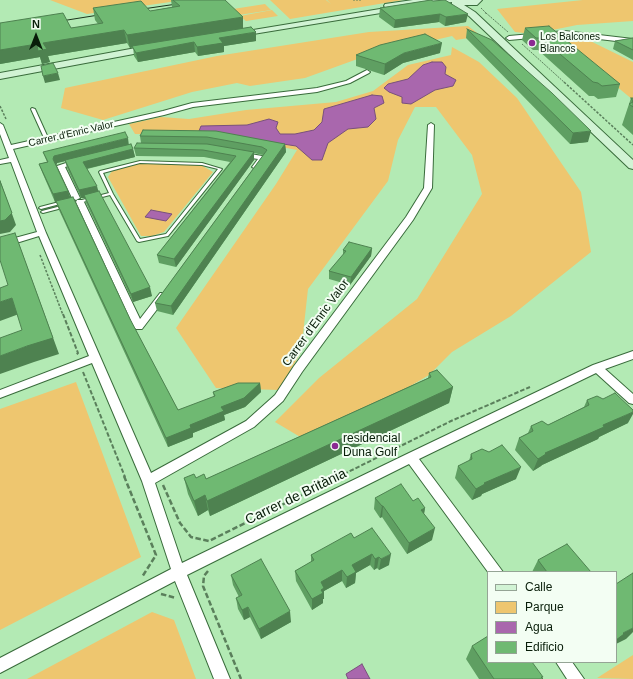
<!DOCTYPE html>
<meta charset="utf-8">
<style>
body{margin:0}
#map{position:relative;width:633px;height:679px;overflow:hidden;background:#b3eab4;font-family:Helvetica,sans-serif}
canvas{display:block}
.legend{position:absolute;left:487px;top:571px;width:130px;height:92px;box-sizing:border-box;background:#f3fef3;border:1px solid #95a495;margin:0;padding:5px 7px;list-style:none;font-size:12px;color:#081d09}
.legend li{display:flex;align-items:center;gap:8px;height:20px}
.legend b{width:20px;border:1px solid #95a495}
.north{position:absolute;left:16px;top:16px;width:40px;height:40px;-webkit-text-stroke:3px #f3fef3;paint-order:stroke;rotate:0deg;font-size:11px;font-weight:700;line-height:16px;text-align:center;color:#081d09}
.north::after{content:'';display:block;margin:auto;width:14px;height:18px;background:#081d09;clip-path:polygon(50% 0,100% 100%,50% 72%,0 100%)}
</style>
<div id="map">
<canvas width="633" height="679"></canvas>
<ul class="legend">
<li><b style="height:5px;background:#d1f3d4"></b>Calle</li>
<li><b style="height:11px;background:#eec66f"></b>Parque</li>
<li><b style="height:11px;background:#a967ad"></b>Agua</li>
<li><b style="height:11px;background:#6fb972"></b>Edificio</li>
</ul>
<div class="north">N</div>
</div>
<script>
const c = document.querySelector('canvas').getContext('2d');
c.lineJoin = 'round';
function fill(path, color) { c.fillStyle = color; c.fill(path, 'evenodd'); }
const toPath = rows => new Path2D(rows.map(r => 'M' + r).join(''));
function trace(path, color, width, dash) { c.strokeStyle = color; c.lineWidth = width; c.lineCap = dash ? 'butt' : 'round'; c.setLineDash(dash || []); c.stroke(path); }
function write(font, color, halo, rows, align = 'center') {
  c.font = font + ' Helvetica,sans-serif'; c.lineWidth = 4; c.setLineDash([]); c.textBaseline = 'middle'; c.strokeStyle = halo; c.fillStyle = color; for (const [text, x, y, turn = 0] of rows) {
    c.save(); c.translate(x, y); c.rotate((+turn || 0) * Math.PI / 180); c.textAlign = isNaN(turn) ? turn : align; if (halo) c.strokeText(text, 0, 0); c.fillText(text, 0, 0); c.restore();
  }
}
fill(toPath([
 [50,0,184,0,87,14],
 [270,0,326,0,331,4,327,0,403,0,290,19],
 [583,0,633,0,633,21,577,25,533,34,515,32,497,9],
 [265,4,271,10,239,15,233,9],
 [272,10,278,16,246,21,240,16],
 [468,26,481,36,456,40,452,36,363,57,305,78,250,86,237,83,192,92,103,120,61,108,65,88,217,56,369,32],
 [578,35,633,62,633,100,557,37],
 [452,47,479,62,517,98,581,192,591,252,511,316,452,352,429,375,312,444,275,422,319,378,417,299,482,194,472,155,436,107,415,107,398,140,388,181,308,289,301,352,279,390,216,388,176,328,276,184,297,150,223,136,135,134,129,124,161,117,189,119,246,110,336,102,373,91,408,65,451,55],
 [140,163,201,165,213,172,164,232,152,236,141,236,108,177,112,171],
 [76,382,141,557,0,630,0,409],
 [152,612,174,620,196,679,27,679],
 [633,655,633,679,597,678]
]), '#eec66f');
const water = toPath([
 [432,62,442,62,446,67,445,74,456,80,453,86,435,90,411,104,402,103,402,97,389,92,384,88,388,84,408,79,423,65,432,62],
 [372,95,382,96,384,103,374,108,376,119,368,127,348,129,328,143,322,160,312,160,296,146,199,131,201,126,247,125,269,119,278,122,276,128,280,134,295,134,314,130,322,122,324,109,372,95],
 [151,210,172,214,166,221,145,217,151,210],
 [362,664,370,679,348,679,346,674,362,664]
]);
fill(water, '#a967ad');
trace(water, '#79517c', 1);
const lane = toPath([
 [32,108,35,109,49,140,48,141,45,140,31,109,32,108],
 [140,161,202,163,222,169,168,236,139,242,137,241,110,195,79,203,77,202,78,201,109,193,99,172,100,171,140,161],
 [140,163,202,165,218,169,166,234,140,239,113,194,103,173,140,163],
 [63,201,65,202,64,203,41,209,39,208,40,207,63,201],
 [65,205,67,206,66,207,43,213,41,212,42,211,65,205]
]);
const street = toPath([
 [565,31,633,39,633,43,565,35,509,40,506,38,509,36,565,31],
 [367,70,370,72,369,73,350,83,317,92,193,107,164,115,13,149,46,233,151,473,246,421,275,395,294,366,406,217,424,188,428,125,431,123,434,125,432,188,413,220,302,372,283,401,254,427,155,483,182,563,407,454,593,365,633,351,633,359,605,369,633,394,633,404,629,403,596,373,419,459,503,572,488,572,409,464,187,575,230,679,214,679,175,581,0,673,0,658,171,569,142,481,92,363,0,398,0,390,89,356,39,236,0,248,0,242,37,232,11,162,0,164,0,160,9,158,0,134,0,123,3,125,11,145,163,111,192,103,317,88,346,81,367,70],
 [239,152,262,156,266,158,259,169,256,169,252,167,258,159,239,156,239,152],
 [78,159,82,161,81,163,65,167,80,198,76,200,72,198,57,166,78,159],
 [77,200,83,200,84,202,140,319,160,293,166,293,168,295,142,329,136,329,134,327,76,202,77,200],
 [556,662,572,662,584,679,567,679,556,662]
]);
const secondary = toPath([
 [413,0,482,0,477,5,464,5,475,12,633,160,633,169,629,168,469,16,452,5,452,2,427,6,424,6,424,3,401,6,403,8,399,10,235,37,231,35,235,33,386,8,384,6,385,4,413,0],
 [152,45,156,48,155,50,0,79,0,73,152,45]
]);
trace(lane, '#396b3b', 2);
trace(street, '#396b3b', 2);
trace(secondary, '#396b3b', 2);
trace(toPath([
 [353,0,362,0],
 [481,8,486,13,484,13],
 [486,13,508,32],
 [522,44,565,83]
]), '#5a7f5b', 1, [2, 1]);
trace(toPath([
 [564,82,633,145],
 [0,106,6,119],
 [40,255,63,315]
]), '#5a7f5b', 1.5, [2.5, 1.5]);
trace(toPath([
 [63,314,78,353,76,355],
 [83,372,125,477],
 [338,477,451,421,530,387]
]), '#5a7f5b', 2, [4.5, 2]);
trace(toPath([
 [124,476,156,555,142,577],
 [163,485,180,523,191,537,209,541,340,476],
 [208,571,204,576,203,586,241,679],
 [161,594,176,598]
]), '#5a7f5b', 2.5, [5.5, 2.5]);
fill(lane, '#fff');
fill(street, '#fff');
fill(secondary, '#d1f3d4');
trace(toPath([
 [136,10,204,0],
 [55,22,105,14]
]), '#1b341c', 1);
fill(toPath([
 [171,0,225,0,243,28,256,41,224,46,224,52,198,56,195,52,138,62,134,56,133,47,130,48,127,43,48,56,50,62,42,64,40,57,0,64,0,23,71,28,98,24,95,20,93,8,150,11,172,7],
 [431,0,466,22,445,26,439,22,394,28,379,17,380,8],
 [525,28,620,84,616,97,598,99,594,96,589,96,538,50,533,50,522,40],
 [467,29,588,142,570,144,466,38],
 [633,38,633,60,613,49,615,41],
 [440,53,403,63,384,75,356,66,356,55],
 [631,98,633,98,633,135,622,125],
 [143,130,285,144,286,152,173,315,157,311,155,303,263,155,254,153,254,160,176,267,159,263,157,255,230,162,204,157,136,156,134,148,141,143,140,136],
 [129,145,133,149,135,157,87,169,152,296,133,302,86,203,85,198,81,198,67,168,65,161,57,163,56,165,70,198,130,319,178,410,214,397,213,392,260,383,261,392,245,407,224,415,225,420,193,433,193,437,168,447,59,210,56,202,55,202,42,172,39,164,47,162,43,152],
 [372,248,371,256,350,285,329,279,329,271,343,255,343,250],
 [429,373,453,387,449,403,210,516,208,510,198,516,188,494,184,478,196,478,206,479,428,378],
 [587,400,628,423,599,437,598,439,542,465,541,466,533,471,515,450,519,438,528,433,531,426,548,425,584,407],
 [471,454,516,479,482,494,481,496,472,500,455,478,458,466,469,461],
 [375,498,413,501,425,508,424,514,432,540,407,554,382,517,380,518,374,509],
 [354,538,389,565,379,570,377,568,374,570,370,565,356,573,355,583,346,588,342,581,324,591,324,599,323,599,323,603,312,610,296,581,295,571,311,562,311,555],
 [538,560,591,572,532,572],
 [231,575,291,622,261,639,250,617,244,620,238,609,236,598,239,597,233,585],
 [472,646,543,677,542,678,543,679,479,679,466,659]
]), '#5f9f62');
fill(toPath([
 [440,14,439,22,394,28,395,20],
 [468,14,466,22,445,26,446,17],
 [243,17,243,29,130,48,127,35],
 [124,30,127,43,48,56,50,62,42,64,40,57,0,64,0,50],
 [256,32,256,41,224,46,224,52,198,56,197,47,219,38],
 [194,42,195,52,138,62,136,53],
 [442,43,440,53,403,63,384,75,385,64,404,53],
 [58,73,60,80,45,83,43,76],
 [591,131,588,142,570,144,573,133],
 [128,138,129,146,57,163,56,167,53,159,54,156],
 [285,144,286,152,173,315,171,306],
 [133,149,135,157,85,169,83,162],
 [254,152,254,160,176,267,174,259],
 [0,180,16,225,10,232,0,234],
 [97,186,99,194,84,195,85,198,81,198,79,190],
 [68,191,71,199,55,202,53,194],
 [15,233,59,354,34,362,0,374,0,356,27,346],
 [372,248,371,256,350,285,351,277],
 [150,287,152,296,133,302,131,294],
 [12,298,19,314,0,321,0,302],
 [260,383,261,392,245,407,224,415,225,420,193,433,193,437,168,447,166,438,221,407],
 [453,387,449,403,210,516,207,501],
 [633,412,633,414,628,423,599,437,598,439,542,465,541,466,533,471,538,459,545,453,603,425],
 [521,467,516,479,482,494,481,496,472,500,476,489,484,483],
 [205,495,208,510,198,516,194,501],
 [382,506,383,506,382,517,380,518],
 [425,508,423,519,421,510],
 [435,528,432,540,407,554,409,543],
 [372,554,370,565,356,573,355,583,346,588,347,577,352,565],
 [391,554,389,565,379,570,381,559],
 [379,557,377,568,374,570,375,559],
 [342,570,342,581,324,591,324,599,323,599,323,603,312,610,312,599,321,582],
 [248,607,250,617,244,620,242,610],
 [290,611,291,622,261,639,259,629],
 [633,628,633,632,626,639,616,644,616,640,623,633]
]), '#4e8250');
const building = toPath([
 [173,0,225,0,243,17,127,35,124,30,43,43,47,49,38,51,37,44,0,50,0,23,63,13,71,28,103,23,93,8,141,1,150,11,180,6,173,0],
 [431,0,433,1,445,0,468,14,446,17,440,14,395,20,380,8,431,0],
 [549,26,620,84,602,86,598,83,593,82,541,38,536,38,525,28,549,26],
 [251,27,256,32,219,38,223,43,197,47,194,42,136,53,132,46,251,27],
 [467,29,492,40,552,93,591,131,573,133,467,29],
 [425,34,442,43,404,53,385,64,356,55,380,45,425,34],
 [633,38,633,50,615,41,633,38],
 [53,63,58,73,43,76,41,66,53,63],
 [631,98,633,98,633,107,629,104,633,102,631,98],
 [143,130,216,131,285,144,171,306,155,303,267,150,262,147,207,137,140,136,143,130],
 [125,132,128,138,54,156,53,159,68,191,53,194,39,164,48,162,43,152,125,132],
 [137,143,207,144,254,152,174,259,157,255,236,156,203,150,134,148,137,143],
 [131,144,133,149,83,162,97,186,79,190,65,160,131,144],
 [0,181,12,213,5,220,0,221,0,181],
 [99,191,150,287,131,294,84,195,99,191],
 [73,197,130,319,178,410,215,396,213,392,238,383,260,383,244,398,221,407,224,411,190,425,191,428,166,438,56,201,73,197],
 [15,233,53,338,27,346,0,356,0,338,22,330,12,298,0,302,0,288,8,285,0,260,0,237,15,233],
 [349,242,372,248,351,277,329,271,346,251,343,250,349,242],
 [437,370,453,387,207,501,205,495,194,501,184,478,194,474,196,478,204,474,206,479,431,377,429,373,437,370],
 [615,393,633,410,633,412,603,425,604,427,545,453,546,454,538,459,519,438,533,431,531,426,542,421,548,425,589,405,587,400,597,396,603,399,615,393],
 [502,445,521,467,484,483,485,484,476,489,458,466,472,459,471,454,482,449,489,452,502,445],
 [401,484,413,501,418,498,425,508,421,510,435,528,409,543,383,506,382,506,375,498,401,484],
 [372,528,391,554,381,559,379,557,375,559,372,554,352,565,356,572,347,577,342,570,321,582,324,588,321,590,323,593,312,599,295,571,314,560,311,555,351,533,354,538,372,528],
 [567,544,591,572,547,572,538,560,567,544],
 [261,559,290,611,259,629,248,607,242,610,236,598,242,595,231,575,261,559],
 [633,573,633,628,623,633,624,634,616,640,616,584,633,573],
 [488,636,488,662,532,662,543,677,541,677,543,679,494,679,472,646,488,636]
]);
fill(building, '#6fb972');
trace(building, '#4e8250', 1);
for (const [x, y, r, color] of [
 [532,43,4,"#8b2a92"],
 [335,446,4,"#8b2a92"]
]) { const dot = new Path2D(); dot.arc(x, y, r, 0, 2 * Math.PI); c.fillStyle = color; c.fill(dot); trace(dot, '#f3fef3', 1.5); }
write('10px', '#081d09', '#f3fef3', [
 ["Los Balcones",540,37],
 ["Blancos",540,49]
], 'left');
write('10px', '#081d09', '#f3fef3', [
 ["Carrer d'Enric Valor",71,134,-13]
]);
write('12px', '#081d09', '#f3fef3', [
 ["Carrer d'Enric Valor",316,323,-54]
]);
write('12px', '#081d09', '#f3fef3', [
 ["residencial",343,439],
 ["Duna Golf",343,453]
], 'left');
write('14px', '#081d09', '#f3fef3', [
 ["Carrer de Britània",296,497,-26]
]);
</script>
